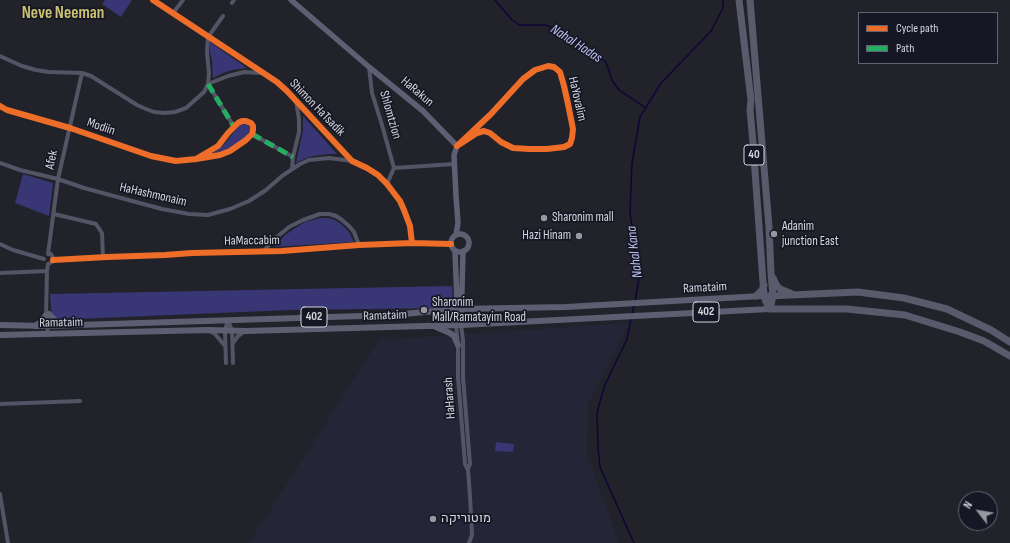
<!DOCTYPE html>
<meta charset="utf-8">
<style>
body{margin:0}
#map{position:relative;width:1010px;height:543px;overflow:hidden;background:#22232a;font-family:"Sofia Sans Condensed",sans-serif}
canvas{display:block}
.legend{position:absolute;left:858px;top:12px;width:140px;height:52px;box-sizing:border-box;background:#161724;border:1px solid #62636e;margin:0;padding:5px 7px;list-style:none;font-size:12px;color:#d4d5de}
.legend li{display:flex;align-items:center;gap:8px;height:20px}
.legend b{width:20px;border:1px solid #62636e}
.north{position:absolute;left:958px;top:491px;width:40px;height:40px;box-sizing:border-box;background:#161724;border:1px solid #62636e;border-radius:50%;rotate:301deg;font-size:11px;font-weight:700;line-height:16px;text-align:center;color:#d4d5de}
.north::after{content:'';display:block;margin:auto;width:14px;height:18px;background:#96979f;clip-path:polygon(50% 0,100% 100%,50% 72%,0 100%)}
</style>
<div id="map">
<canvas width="1010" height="543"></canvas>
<ul class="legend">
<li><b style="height:5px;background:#ee6e29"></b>Cycle path</li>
<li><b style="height:5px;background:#26ab63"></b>Path</li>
</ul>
<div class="north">N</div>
</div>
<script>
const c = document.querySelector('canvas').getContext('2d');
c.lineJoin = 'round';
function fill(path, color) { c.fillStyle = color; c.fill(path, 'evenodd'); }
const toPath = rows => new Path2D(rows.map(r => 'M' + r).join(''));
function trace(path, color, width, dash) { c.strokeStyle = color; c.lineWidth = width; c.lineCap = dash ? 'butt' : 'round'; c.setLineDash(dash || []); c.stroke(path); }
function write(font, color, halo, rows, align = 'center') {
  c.font = font + ' "Sofia Sans Condensed",Heebo,sans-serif'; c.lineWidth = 3.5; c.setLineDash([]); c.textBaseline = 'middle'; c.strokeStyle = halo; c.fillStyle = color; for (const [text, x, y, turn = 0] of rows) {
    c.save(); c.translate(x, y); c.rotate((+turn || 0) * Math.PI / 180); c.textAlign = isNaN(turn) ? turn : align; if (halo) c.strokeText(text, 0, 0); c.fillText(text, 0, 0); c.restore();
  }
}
fill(toPath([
 [630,323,588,404,587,454,619,543,249,543,379,340]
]), '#242536');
fill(toPath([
 [105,0,132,0,121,17,102,4],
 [210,42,247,68,232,70,223,73,213,78,212,60,210,52],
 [303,116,337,154,329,154,313,156,304,159,296,163,303,131],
 [246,124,249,126,250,130,246,137,240,141,232,148,224,151,211,154,219,149,226,142,238,127,241,125],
 [23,174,53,183,49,216,15,203],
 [320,218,328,218,335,220,341,224,349,232,354,242,274,247,285,235,294,229,305,222],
 [452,286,453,301,451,306,446,308,290,310,52,320,50,294],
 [496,442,514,444,513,452,495,451]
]), '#383674');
trace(toPath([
 [495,0,512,20,519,25,546,25,561,32,606,62,612,80,619,90,646,108],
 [635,301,639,279,630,212,632,163,640,117,661,83,691,52,711,31,723,8,723,0],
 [632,315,634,305],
 [631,319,627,339,604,387,597,413,598,447,600,467,634,543]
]), '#100439', 1.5);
trace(toPath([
 [153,0,277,82,287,91,352,161,367,168,378,175,387,184,400,201,404,210,410,226,412,243],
 [232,3,234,0],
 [173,13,183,0],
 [0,56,22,66,36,70,49,72,82,73,91,76,137,105,146,109,154,112,165,113,175,112,186,108,204,92,208,84,209,73,207,52,208,37,223,16],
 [548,66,554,67,560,72,564,86,568,104,573,129,572,138,570,144,564,147,547,149,529,149,513,148,501,142,490,133,484,131,477,133,457,146,491,114,523,79,535,70,548,66],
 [369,67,372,93,382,125,394,168],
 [208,84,228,76,244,72,261,73],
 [208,84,234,127],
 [0,106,7,110,70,128,151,156,176,161,196,159,220,155,230,151,246,140,252,134,253,130,253,126,251,123,246,121,242,121,238,123,228,133,218,146,196,159],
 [252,134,293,157],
 [0,163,20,170,58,179,84,188,162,209,189,214,208,215,230,209,249,201,266,190,282,176,300,164,309,160,329,158,352,161],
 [292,169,293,157,299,132,299,119,296,101],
 [387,184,394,168,454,164],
 [54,214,96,224,102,233,103,257],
 [0,244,13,250,44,259],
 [263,252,272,241,289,227,303,220,320,214,329,214,336,216,342,220,349,226,354,232,359,245],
 [48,254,58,179,82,73],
 [53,260,107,257,165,255,192,253,282,251,359,245,412,243,451,244],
 [48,264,47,271,46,315,47,326,48,335],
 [48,264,52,262,53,258,51,254,48,254],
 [0,273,47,271],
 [228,320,232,331,233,363],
 [456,325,458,345,458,377,465,464,468,470,470,496,472,535,469,543],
 [461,325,463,340,463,377,470,464,468,469],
 [210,331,215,334,225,346],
 [233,343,238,336,245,331],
 [226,363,225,330,228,320],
 [0,404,80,401],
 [0,494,8,543]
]), '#535465', 4);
trace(toPath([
 [291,0,369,67,423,111,457,146,454,155,456,196,458,223,456,235],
 '451 243a9 9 0 1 1 18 0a9 9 0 1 1-18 0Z',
 [455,251,457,302,456,325],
 [461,325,463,251]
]), '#5f5f74', 5.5);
trace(toPath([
 [461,300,464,304,472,309],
 [49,314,56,321,63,325],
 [0,325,47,326,393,315,456,309,566,307,761,296],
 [35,326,41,322,46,315],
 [436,327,450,333,454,336,458,345],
 [0,335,208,330,246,331,461,325,770,309]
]), '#5e5e72', 6);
trace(toPath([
 [739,0,751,100,750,110,753,143,764,296,766,302,770,309],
 [750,0,769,227,771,273,773,296,770,309],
 [773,278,777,286,780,289,792,294],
 [756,296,762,290,764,285],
 [768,296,858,292,904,298,947,309,991,330,1010,342],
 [770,309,847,309,905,315,960,332,984,341,1010,356]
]), '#595a6b', 7);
trace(toPath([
 [208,84,234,127],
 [252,134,293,157]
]), '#26ab63', 5, [10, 5]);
trace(toPath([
 [153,0,277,82,287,91,352,161,367,168,378,175,387,184,400,201,404,210,410,226,412,243],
 [548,66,554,67,560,72,564,86,568,104,573,129,572,138,570,144,564,147,547,149,529,149,513,148,501,142,490,133,484,131,477,133,457,146,491,114,523,79,535,70,548,66],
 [0,106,7,110,70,128,151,156,176,161,196,159,220,155,230,151,246,140,252,134,253,130,253,126,251,123,246,121,242,121,238,123,228,133,218,146,196,159],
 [53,260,107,257,165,255,192,253,282,251,359,245,412,243,451,244]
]), '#ee6e29', 6);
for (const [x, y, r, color] of [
 [544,218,4,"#96979f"],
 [774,234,4,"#96979f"],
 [579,236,4,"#96979f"],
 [424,310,4,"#96979f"],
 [433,519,4,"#96979f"]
]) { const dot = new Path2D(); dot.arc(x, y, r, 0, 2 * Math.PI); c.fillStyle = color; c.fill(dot); trace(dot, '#161724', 1.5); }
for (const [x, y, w] of [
 [754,155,20],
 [706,312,26],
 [314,317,26]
]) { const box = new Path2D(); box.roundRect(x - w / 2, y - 10, w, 20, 3); c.fillStyle = '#161724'; c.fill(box); trace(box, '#d4d5de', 1); }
write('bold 12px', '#d4d5de', null, [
 ["40",754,155],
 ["402",706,312],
 ["402",314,317]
]);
write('13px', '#d4d5de', '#161724', [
 ["HaRakun",417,92,40],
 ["HaYovalim",577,99,77],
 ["Shimon HaTsadik",317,108,46],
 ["Shlomtzion",390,115,74],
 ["Modiin",101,127,19],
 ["Afek",52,160,-78],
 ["HaHashmonaim",153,195,13],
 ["HaMaccabim",252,241,-1],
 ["Ramataim",705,288,-3],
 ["Ramataim",385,316,-2],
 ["Ramataim",61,323,-1],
 ["HaHarash",450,398,-94]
]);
write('13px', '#d4d5de', '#161724', [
 ["Sharonim mall",552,218],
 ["Adanim",782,227],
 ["junction East",782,242],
 ["Hazi Hinam",571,236,"right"],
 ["Sharonim",432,303],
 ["Mall/Ramatayim Road",432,318],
 ["מוטוריקה",441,519]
], 'left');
write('italic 14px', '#bdc2ee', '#161724', [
 ["Nahal Hadas",576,44,33],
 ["Nahal Kana",635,252,-97]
]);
write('bold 17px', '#ccc072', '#161724', [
 ["Neve Neeman",63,14]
]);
</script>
